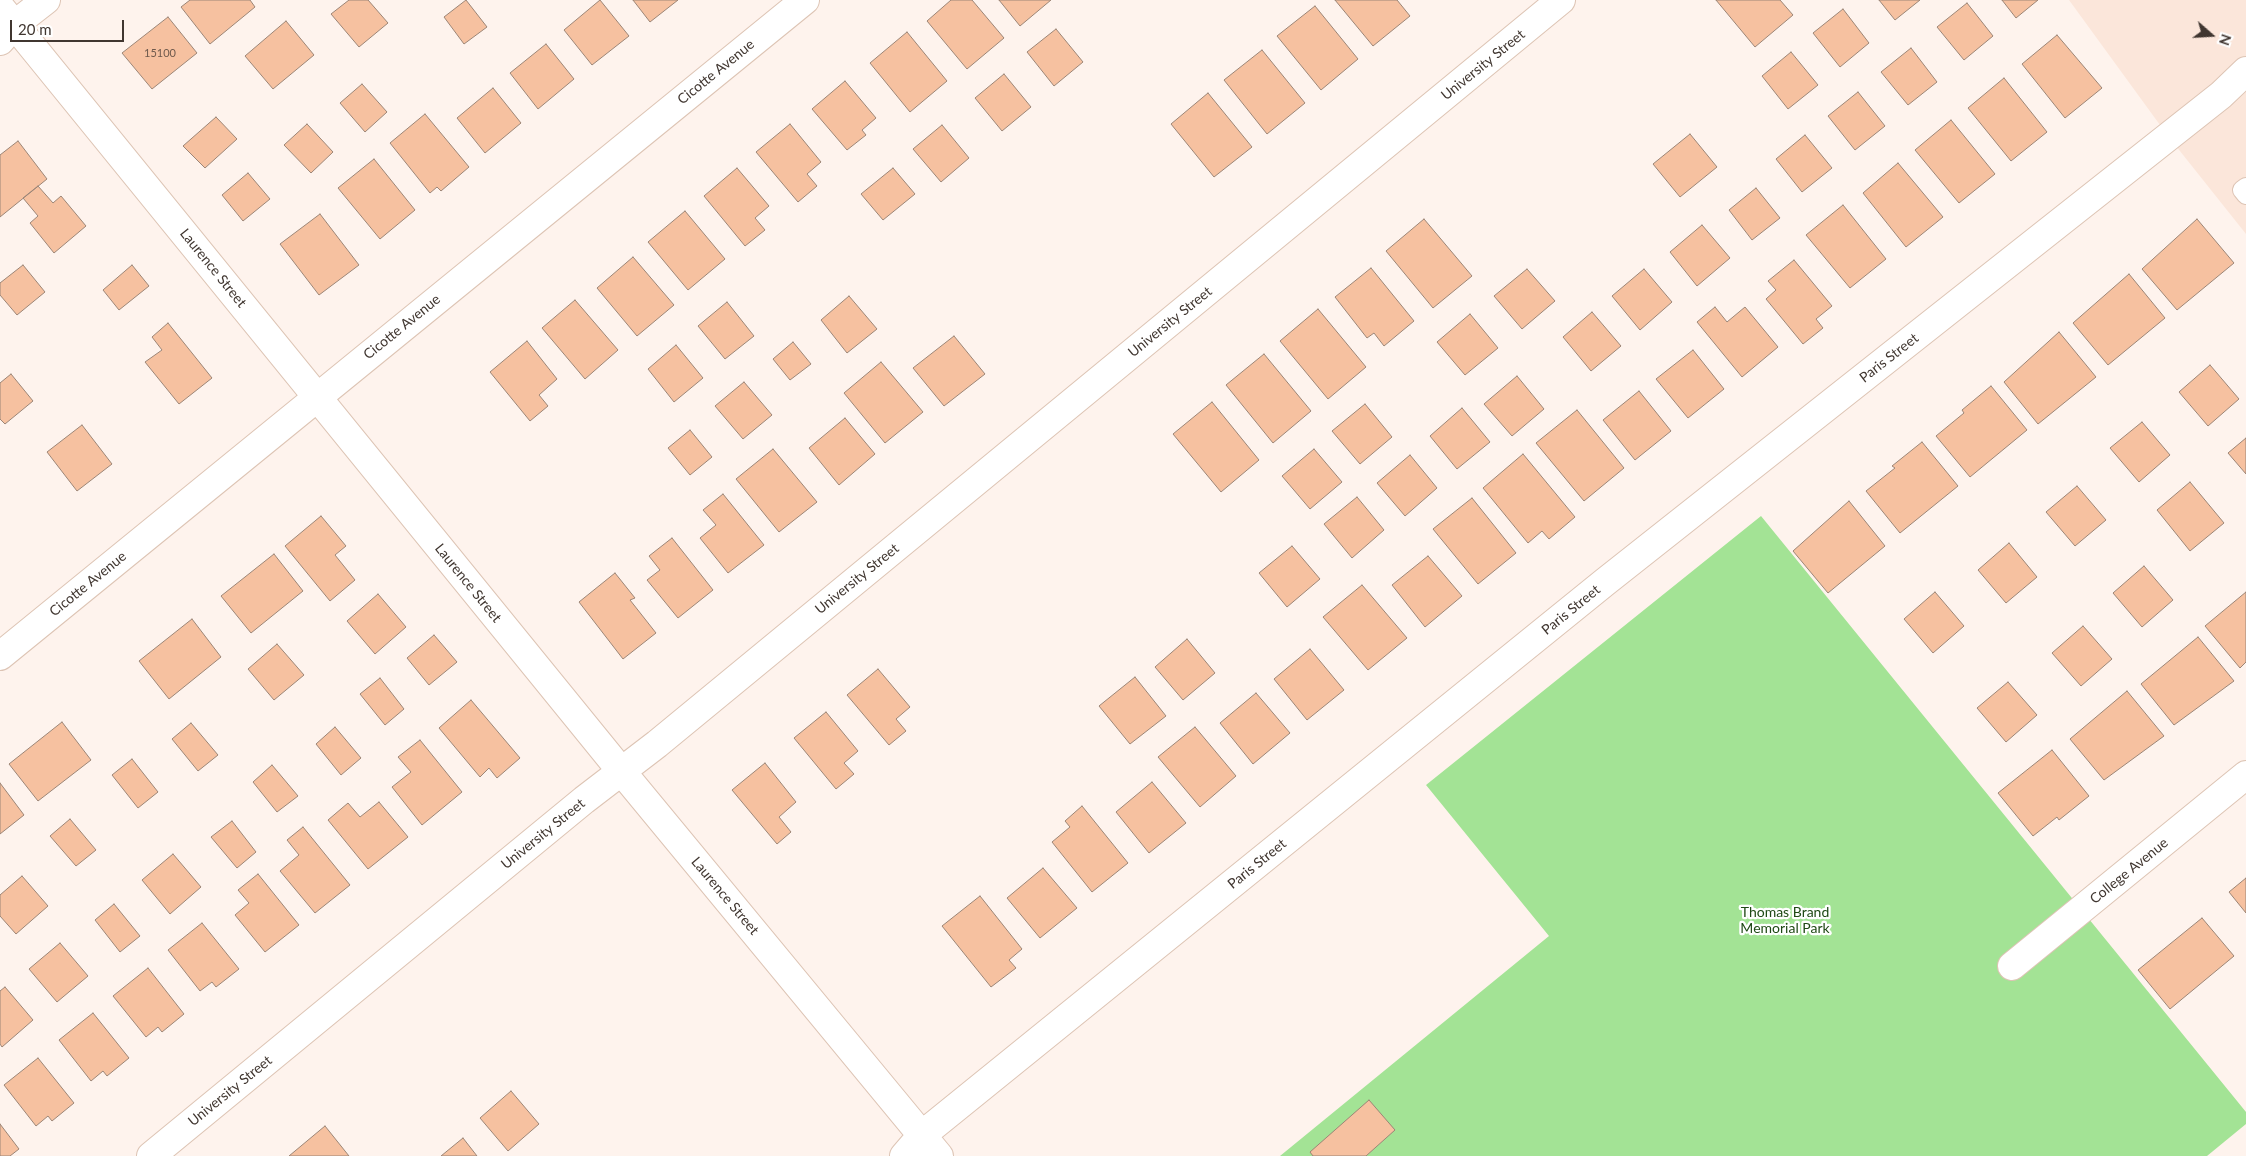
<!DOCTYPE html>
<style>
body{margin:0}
#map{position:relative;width:2246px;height:1156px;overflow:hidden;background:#fef3ed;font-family:Lato,sans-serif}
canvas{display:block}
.north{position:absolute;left:2186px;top:10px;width:50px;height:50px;-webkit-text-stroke:4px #fff;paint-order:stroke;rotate:109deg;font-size:14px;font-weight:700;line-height:20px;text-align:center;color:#403630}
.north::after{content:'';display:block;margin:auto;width:18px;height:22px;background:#403630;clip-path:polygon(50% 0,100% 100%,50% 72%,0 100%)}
.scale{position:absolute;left:10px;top:20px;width:114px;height:22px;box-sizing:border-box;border:2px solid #403630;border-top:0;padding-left:6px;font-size:15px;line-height:18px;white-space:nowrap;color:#403630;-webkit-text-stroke:4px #fff;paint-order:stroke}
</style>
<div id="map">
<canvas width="2246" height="1156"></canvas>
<div class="north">N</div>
<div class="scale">20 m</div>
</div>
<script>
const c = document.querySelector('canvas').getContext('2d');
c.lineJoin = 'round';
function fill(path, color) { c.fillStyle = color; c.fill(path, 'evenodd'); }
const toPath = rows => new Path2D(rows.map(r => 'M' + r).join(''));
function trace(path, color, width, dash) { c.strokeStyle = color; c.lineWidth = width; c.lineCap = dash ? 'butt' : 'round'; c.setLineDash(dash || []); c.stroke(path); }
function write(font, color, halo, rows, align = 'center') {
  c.font = font + ' Lato,sans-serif'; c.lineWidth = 4.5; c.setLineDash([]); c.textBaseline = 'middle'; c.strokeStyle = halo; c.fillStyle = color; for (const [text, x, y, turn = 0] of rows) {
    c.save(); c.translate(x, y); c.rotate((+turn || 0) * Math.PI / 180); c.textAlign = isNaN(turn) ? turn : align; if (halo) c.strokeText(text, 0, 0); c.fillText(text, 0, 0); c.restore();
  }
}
fill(toPath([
 [2069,0,2246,0,2246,234,2168,136]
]), '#fbe6da');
fill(toPath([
 [1761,516,2246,1112,2246,1124,2207,1156,1280,1156,1549,936,1426,785]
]), '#a3e395');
const building = toPath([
 [190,0,250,0,255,7,210,44,181,7,190,0],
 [349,0,368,0,388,23,359,47,331,14,349,0],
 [466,0,487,27,464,44,444,17,466,0],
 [600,0,629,36,592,65,564,30,600,0],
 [633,0,678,0,650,22,633,0],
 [951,0,972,0,1004,38,967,69,927,21,951,0],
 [999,0,1051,0,1020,26,999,0],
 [1335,0,1397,0,1410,16,1373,46,1335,0],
 [1716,0,1780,0,1793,15,1755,47,1716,0],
 [1879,0,1920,0,1895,20,1879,0],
 [2002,0,2038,0,2016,18,2002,0],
 [1967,3,1993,36,1964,60,1937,27,1967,3],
 [1315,6,1358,59,1321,90,1277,36,1315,6],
 [1843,9,1869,43,1840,67,1813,33,1843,9],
 [168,17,197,53,152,89,122,53,168,17],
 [286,21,314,55,273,89,245,56,286,21],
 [1056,29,1083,62,1054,86,1027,52,1056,29],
 [907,32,947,81,910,112,870,63,907,32],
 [2057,35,2102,88,2065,118,2022,64,2057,35],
 [546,44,574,79,538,109,510,73,546,44],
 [1911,48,1937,82,1908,105,1881,72,1911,48],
 [1262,50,1305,103,1267,134,1224,80,1262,50],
 [1791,52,1818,85,1788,109,1762,76,1791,52],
 [1004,74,1031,107,1002,131,975,98,1004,74],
 [2004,78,2047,132,2011,161,1968,108,2004,78],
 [845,81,876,118,862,130,866,135,847,150,812,109,845,81],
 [362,84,387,112,365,132,340,103,362,84],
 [493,88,521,123,485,153,457,118,493,88],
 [1858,92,1885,126,1855,150,1828,116,1858,92],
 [1208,93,1252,147,1214,177,1171,124,1208,93],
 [425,114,469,167,441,191,437,187,430,193,390,143,425,114],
 [216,117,237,139,205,168,183,146,216,117],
 [1951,120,1995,174,1959,203,1915,150,1951,120],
 [307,124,333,152,311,173,284,145,307,124],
 [790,124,821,162,807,174,817,186,798,202,756,152,790,124],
 [942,125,969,158,941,182,913,149,942,125],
 [1690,134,1717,167,1680,197,1653,164,1690,134],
 [1805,135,1832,168,1802,192,1776,159,1805,135],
 [18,141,47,179,0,217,0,155,18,141],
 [374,159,415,210,380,239,338,188,374,159],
 [1898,163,1943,217,1906,247,1863,193,1898,163],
 [737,168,769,206,755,218,765,230,745,246,704,196,737,168],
 [893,168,915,194,883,220,861,194,893,168],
 [248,173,270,199,243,221,222,195,248,173],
 [38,186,53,203,61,196,86,226,54,253,30,223,38,216,23,198,38,186],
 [1756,188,1780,218,1752,240,1729,210,1756,188],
 [1843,205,1886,259,1850,288,1806,235,1843,205],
 [685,211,725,259,688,290,648,242,685,211],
 [320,214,359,265,319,295,280,244,320,214],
 [1424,219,1472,276,1433,308,1386,251,1424,219],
 [2197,219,2234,263,2177,310,2142,269,2197,219],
 [1702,225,1730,258,1697,286,1670,252,1702,225],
 [633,257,674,305,637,336,597,288,633,257],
 [1794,260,1832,306,1816,319,1823,328,1803,344,1766,299,1776,290,1768,281,1794,260],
 [23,265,45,292,17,315,0,295,0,283,23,265],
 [132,265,149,286,119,310,103,290,132,265],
 [1371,268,1414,321,1384,346,1374,333,1367,338,1335,297,1371,268],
 [1527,269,1555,301,1522,329,1494,296,1527,269],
 [1644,269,1672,302,1640,330,1612,296,1644,269],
 [2129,274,2165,318,2108,365,2073,323,2129,274],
 [849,296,877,329,847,353,821,320,849,296],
 [575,300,618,350,585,379,542,328,575,300],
 [727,302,754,336,725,359,698,326,727,302],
 [1715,307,1727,322,1745,307,1778,347,1742,377,1697,322,1715,307],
 [1318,309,1366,367,1328,399,1280,341,1318,309],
 [1592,312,1621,346,1591,371,1563,337,1592,312],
 [1470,314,1498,348,1465,375,1437,342,1470,314],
 [168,323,212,378,179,404,145,362,162,350,152,337,168,323],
 [2059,332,2096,377,2038,424,2004,382,2059,332],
 [954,336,985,374,944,406,913,368,954,336],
 [527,341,557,379,539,395,548,406,530,421,490,372,527,341],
 [793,342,811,364,790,380,773,359,793,342],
 [676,345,703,378,674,402,648,369,676,345],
 [1693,350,1724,389,1688,418,1656,379,1693,350],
 [1264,354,1311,411,1273,443,1226,385,1264,354],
 [881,362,923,412,885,443,844,393,881,362],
 [2210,365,2239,399,2208,426,2179,392,2210,365],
 [11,374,33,401,5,424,0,419,0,383,11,374],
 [1517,376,1544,409,1512,436,1484,404,1517,376],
 [744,382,772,415,743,439,715,406,744,382],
 [1991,386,2027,430,1970,477,1936,436,1964,413,1962,410,1991,386],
 [1639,391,1671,431,1635,460,1603,420,1639,391],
 [1212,402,1259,460,1221,492,1173,434,1212,402],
 [1365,404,1392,437,1360,464,1332,431,1365,404],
 [1462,408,1490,442,1457,469,1430,436,1462,408],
 [1577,410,1624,468,1584,501,1536,443,1577,410],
 [845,418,875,454,839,485,809,448,845,418],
 [2142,422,2170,455,2139,482,2110,448,2142,422],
 [82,425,112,464,77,491,47,452,82,425],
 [690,430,712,457,690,475,668,448,690,430],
 [2246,438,2246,474,2228,453,2246,438],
 [1922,442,1958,486,1900,533,1866,491,1895,468,1892,466,1922,442],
 [773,449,817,502,779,532,736,479,773,449],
 [1314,449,1342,482,1310,509,1282,476,1314,449],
 [1523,454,1575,517,1549,539,1542,531,1528,543,1483,488,1523,454],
 [1410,455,1437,488,1405,516,1377,483,1410,455],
 [2190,482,2224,523,2190,551,2157,510,2190,482],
 [2077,486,2106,520,2075,546,2046,512,2077,486],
 [723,494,764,545,728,573,700,538,716,525,703,510,723,494],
 [1357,497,1384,530,1352,558,1324,524,1357,497],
 [1472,498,1516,553,1478,584,1433,529,1472,498],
 [1849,501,1885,546,1828,593,1793,551,1849,501],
 [321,516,346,546,335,555,355,580,330,601,285,546,321,516],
 [672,538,713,590,678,618,647,580,660,570,649,556,672,538],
 [2009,543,2037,577,2006,603,1978,570,2009,543],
 [1292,546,1320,579,1287,607,1259,573,1292,546],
 [274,554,303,591,251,633,221,596,274,554],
 [1428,556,1462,596,1425,627,1392,585,1428,556],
 [2144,566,2173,600,2142,627,2113,593,2144,566],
 [615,573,635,598,630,600,656,633,623,659,579,602,615,573],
 [1362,585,1407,638,1368,670,1323,617,1362,585],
 [1935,592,1964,626,1933,653,1904,619,1935,592],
 [2246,592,2246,662,2240,668,2205,626,2246,592],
 [378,594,406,627,375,654,347,621,378,594],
 [192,619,221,657,169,699,139,661,192,619],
 [2083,626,2112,659,2081,686,2052,653,2083,626],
 [434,635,457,662,429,685,407,658,434,635],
 [2198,637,2234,681,2174,725,2141,684,2198,637],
 [1187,639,1215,673,1183,700,1155,667,1187,639],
 [277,644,304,675,274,700,248,669,277,644],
 [1310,649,1344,690,1307,720,1274,679,1310,649],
 [878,669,910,707,896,719,906,731,889,745,847,695,878,669],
 [1135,677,1166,716,1130,744,1099,706,1135,677],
 [380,678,404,709,385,725,360,694,380,678],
 [2008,682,2037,715,2006,742,1977,708,2008,682],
 [2127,691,2164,736,2104,780,2070,739,2127,691],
 [1256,693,1290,733,1253,764,1220,723,1256,693],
 [471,700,520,758,497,778,489,768,480,777,439,728,471,700],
 [826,712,858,751,844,763,854,774,836,789,794,738,826,712],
 [62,722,91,760,38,801,9,764,62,722],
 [191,723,218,755,198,771,172,739,191,723],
 [335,727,361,758,341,775,316,744,335,727],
 [1195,727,1236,776,1200,807,1158,757,1195,727],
 [420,740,462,792,422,825,392,787,411,772,398,757,420,740],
 [2052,750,2089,796,2059,820,2057,817,2033,836,1998,793,2052,750],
 [132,759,158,792,138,808,112,775,132,759],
 [765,763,796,802,779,817,791,832,777,844,732,790,765,763],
 [272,765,298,796,277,812,253,782,272,765],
 [1152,782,1186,823,1149,853,1116,812,1152,782],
 [0,783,24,815,0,834,0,783],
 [379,802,408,837,368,869,328,820,348,803,360,817,379,802],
 [1082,806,1128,863,1092,892,1052,842,1070,827,1065,821,1082,806],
 [70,819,96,850,76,866,50,836,70,819],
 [232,821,256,852,237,868,211,837,232,821],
 [303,827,350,885,315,913,280,871,299,855,287,840,303,827],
 [173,854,201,887,170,914,142,880,173,854],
 [1043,868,1077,908,1040,938,1007,898,1043,868],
 [258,874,299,925,265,952,235,915,249,903,238,890,258,874],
 [22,876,48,906,16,934,0,916,0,895,22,876],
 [2246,878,2246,913,2229,892,2246,878],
 [980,896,1022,949,1009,960,1016,968,991,987,942,926,980,896],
 [114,904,140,936,120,952,95,920,114,904],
 [2202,918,2234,956,2170,1009,2138,970,2202,918],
 [202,923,239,969,216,987,212,982,200,991,168,950,202,923],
 [60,943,88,976,57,1002,29,969,60,943],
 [148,968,184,1014,162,1032,158,1027,146,1037,113,996,148,968],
 [5,987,33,1020,2,1047,0,1044,0,991,5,987],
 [93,1013,129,1058,107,1076,103,1071,91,1081,59,1040,93,1013],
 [38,1058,74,1103,52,1121,48,1116,36,1126,4,1085,38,1058],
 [511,1091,539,1124,508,1151,480,1118,511,1091],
 [1369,1100,1395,1130,1366,1156,1313,1156,1310,1152,1369,1100],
 [0,1124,19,1149,10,1156,0,1156,0,1124],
 [325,1126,349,1156,289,1156,325,1126],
 [463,1138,477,1156,441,1156,463,1138]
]);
fill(building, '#f6c1a0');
trace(building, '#9c8576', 1);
const lane = toPath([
 [2246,187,2242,190,2246,195]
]);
const street = toPath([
 [0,7,622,772,939,1156],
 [0,41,14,25,46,0],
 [2012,966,2246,775],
 [151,1156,584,800,657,744,1561,0],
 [904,1156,922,1135,1605,582,2221,95,2246,71]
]);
const secondary = toPath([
 [0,656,805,0]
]);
trace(lane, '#ddc4b4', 20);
trace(street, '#ddc4b4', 30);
trace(secondary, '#ddc4b4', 30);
trace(lane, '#fff', 18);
trace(street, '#fff', 28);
trace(secondary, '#fff', 28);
write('11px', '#6e594c', null, [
 ["15100",160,53]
]);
write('14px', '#403630', '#fff', [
 ["University Street",1483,65,-39],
 ["Cicotte Avenue",716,72,-39],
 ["Laurence Street",213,268,51],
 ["University Street",1170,322,-39],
 ["Cicotte Avenue",402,327,-39],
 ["Paris Street",1889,358,-38],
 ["University Street",857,579,-39],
 ["Laurence Street",468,583,51],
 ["Cicotte Avenue",88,584,-39],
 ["Paris Street",1571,610,-39],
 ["University Street",543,834,-39],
 ["Paris Street",1257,864,-39],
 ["College Avenue",2129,871,-39],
 ["Laurence Street",725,896,50],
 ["University Street",230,1091,-39]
]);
write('14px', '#1f4915', '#fff', [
 ["Thomas Brand",1785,912],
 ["Memorial Park",1785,928]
]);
</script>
